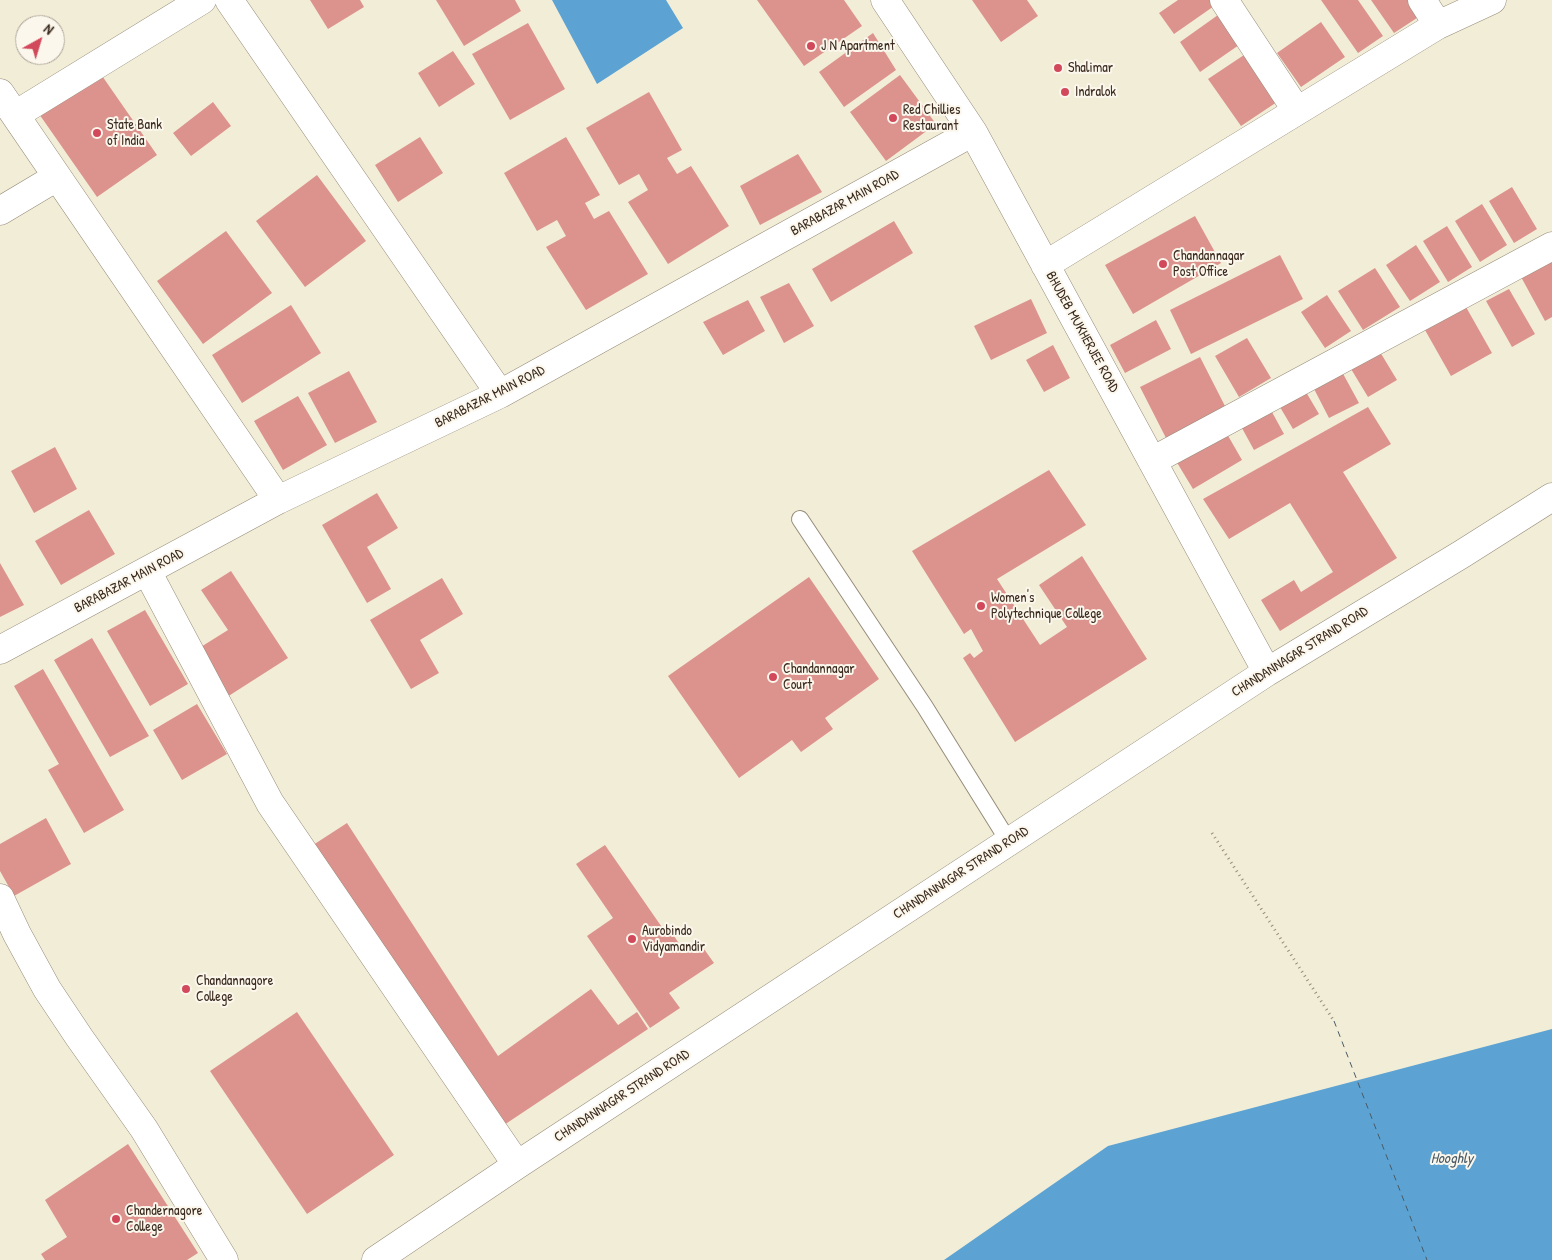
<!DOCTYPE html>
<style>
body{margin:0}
#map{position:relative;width:1552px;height:1260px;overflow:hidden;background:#f2edd7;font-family:"Patrick Hand",sans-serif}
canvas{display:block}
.north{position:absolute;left:15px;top:15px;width:50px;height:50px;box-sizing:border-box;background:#fbf7ec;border:1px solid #aea59a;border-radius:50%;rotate:39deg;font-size:14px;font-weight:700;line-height:20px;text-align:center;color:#3b2a1e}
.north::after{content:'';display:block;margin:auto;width:18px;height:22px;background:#d1495b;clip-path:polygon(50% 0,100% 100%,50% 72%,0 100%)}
</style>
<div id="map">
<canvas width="1552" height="1260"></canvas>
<div class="north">N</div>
</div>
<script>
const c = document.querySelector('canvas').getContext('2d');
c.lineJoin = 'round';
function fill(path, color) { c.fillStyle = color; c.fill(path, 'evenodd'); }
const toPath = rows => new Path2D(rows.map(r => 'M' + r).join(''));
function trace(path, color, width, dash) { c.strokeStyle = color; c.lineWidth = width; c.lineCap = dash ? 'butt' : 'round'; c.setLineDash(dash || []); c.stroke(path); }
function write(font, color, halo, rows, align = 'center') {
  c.font = font + ' "Patrick Hand",sans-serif'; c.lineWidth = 4; c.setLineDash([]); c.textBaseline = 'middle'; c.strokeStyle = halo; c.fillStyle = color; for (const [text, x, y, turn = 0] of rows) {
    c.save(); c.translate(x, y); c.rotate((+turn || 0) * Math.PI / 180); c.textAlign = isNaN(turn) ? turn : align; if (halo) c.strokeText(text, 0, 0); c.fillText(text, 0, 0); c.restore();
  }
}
fill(toPath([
 [552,0,666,0,683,28,597,84],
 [1552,1029,1552,1260,944,1260,1108,1146]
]), '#5ca3d3');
trace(toPath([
 [1334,1021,1427,1260]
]), '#485a66', 1, [6, 5]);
fill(toPath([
 [310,0,360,0,364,7,328,29],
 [436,0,515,0,521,11,464,46],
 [757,0,844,0,862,26,804,66],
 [972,0,1027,0,1038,16,1001,42],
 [1178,0,1214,0,1217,4,1174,34,1159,13],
 [1321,0,1358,0,1383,36,1358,53],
 [1371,0,1409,0,1420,16,1394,33],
 [1218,15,1239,45,1200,72,1180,42],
 [1321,22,1345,57,1301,87,1277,53],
 [528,23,565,89,510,120,472,54],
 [873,33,896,70,844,107,819,72],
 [453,51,475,84,439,107,418,73],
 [1244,55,1277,102,1241,126,1208,79],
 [98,70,157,155,97,197,37,111],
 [900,75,936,124,886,161,850,112],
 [649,92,682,150,667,158,677,174,691,166,729,226,668,264,628,202,648,190,639,174,619,185,586,128],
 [213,102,231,126,191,156,173,133],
 [420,137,443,173,398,202,375,165],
 [566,137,600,195,585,203,594,219,609,211,648,274,586,310,546,247,566,236,557,220,537,231,504,173],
 [798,154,822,192,760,225,740,186],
 [317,175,366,241,305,287,256,221],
 [1512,187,1537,229,1514,243,1489,201],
 [1482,204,1507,245,1480,262,1455,221],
 [1195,216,1221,263,1133,314,1105,265],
 [894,221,913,253,831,302,812,269],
 [1447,226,1472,267,1448,282,1423,241],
 [226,231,272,293,203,344,157,281],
 [1416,245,1440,282,1410,301,1386,265],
 [1280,255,1303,299,1191,354,1170,310],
 [1552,258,1552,317,1545,321,1520,275],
 [1375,268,1400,307,1363,330,1338,291],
 [789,283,814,326,784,343,760,297],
 [1509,289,1535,334,1512,347,1486,301],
 [1327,295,1351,331,1325,348,1301,312],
 [1031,299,1047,333,991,360,974,326],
 [748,300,765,331,723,355,703,322],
 [291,305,321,353,242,403,212,355],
 [1466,307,1492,353,1451,376,1425,330],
 [1156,320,1171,349,1125,373,1110,345],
 [1247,338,1271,378,1239,397,1215,356],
 [1053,345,1070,378,1044,392,1026,360],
 [1377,347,1397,380,1368,397,1348,364],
 [1200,357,1226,408,1166,438,1140,387],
 [1341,370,1359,403,1329,418,1312,385],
 [349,371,377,422,335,443,308,393],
 [1303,387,1319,414,1293,429,1277,402],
 [298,396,327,445,283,470,254,421],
 [1267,403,1284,434,1254,450,1237,419],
 [1368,407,1391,444,1343,472,1397,558,1280,631,1261,600,1294,580,1301,592,1333,572,1290,503,1229,539,1203,499],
 [1223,427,1242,460,1193,489,1173,456],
 [55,447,77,489,34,513,11,471],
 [1049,470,1086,525,997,579,1040,645,1067,627,1039,585,1082,556,1147,659,1015,742,963,658,970,653,974,658,983,651,971,629,964,634,912,551],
 [377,493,398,528,367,547,391,589,367,603,322,525],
 [89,510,115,554,61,585,35,541],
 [0,563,24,605,0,617],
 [231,571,288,658,227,697,196,650,228,630,201,590],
 [809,577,879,679,825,718,833,729,801,752,792,740,739,778,668,676],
 [442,578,463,614,420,640,439,673,411,689,370,620],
 [145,610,188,684,150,706,107,631],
 [92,638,149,736,110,757,54,660],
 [43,669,124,810,84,833,48,770,59,764,14,686],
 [197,704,227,754,182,780,153,730],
 [46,818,71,864,14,896,0,871,0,844],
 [347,823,498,1056,591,989,618,1025,637,1012,648,1029,504,1125,310,847],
 [605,845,668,936,672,933,684,951,699,942,714,963,669,993,680,1008,650,1028,587,936,613,918,576,864],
 [297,1012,394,1155,307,1214,210,1071],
 [128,1144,198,1253,187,1260,45,1260,41,1254,67,1237,45,1200]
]), '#dc938e');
const service = toPath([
 [800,519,925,707,1009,842]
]);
const minor = toPath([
 [229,0,500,394],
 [885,0,973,132,1267,672],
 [1224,0,1297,111],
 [1422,0,1438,25],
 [0,93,278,500],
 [15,115,202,0],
 [0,211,57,177],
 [1045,265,1438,25,1492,0],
 [1152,461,1552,246],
 [147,571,270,803,517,1165],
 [0,650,278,500,500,394,973,132],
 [0,898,17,934,47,989,79,1037,144,1129,224,1260],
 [376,1260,517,1165,1267,672,1462,554,1552,497]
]);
trace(service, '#968c7a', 18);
trace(minor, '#968c7a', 29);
trace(toPath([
 [1212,833,1334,1021]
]), '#968c7a', 3, [1, 4]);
trace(service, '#fff', 16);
trace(minor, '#fff', 28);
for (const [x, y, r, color] of [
 [811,46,5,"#d1495b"],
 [1058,68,5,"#d1495b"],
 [1065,92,5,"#d1495b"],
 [893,118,5,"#d1495b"],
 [97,133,5,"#d1495b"],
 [1163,264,5,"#d1495b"],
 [981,606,5,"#d1495b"],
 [773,677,5,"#d1495b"],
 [632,939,5,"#d1495b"],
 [186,989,5,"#d1495b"],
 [116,1219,5,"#d1495b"]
]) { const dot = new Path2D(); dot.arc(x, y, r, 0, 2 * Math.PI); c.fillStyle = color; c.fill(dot); trace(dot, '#fbf7ec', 2); }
write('14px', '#3b2a1e', '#fbf7ec', [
 ["J N Apartment",821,46],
 ["Shalimar",1068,68],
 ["Indralok",1075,92],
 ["Red Chillies",903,110],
 ["Restaurant",903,126],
 ["State Bank",107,125],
 ["of India",107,141],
 ["Chandannagar",1173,256],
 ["Post Office",1173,272],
 ["Women's",991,598],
 ["Polytechnique College",991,614],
 ["Chandannagar",783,669],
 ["Court",783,685],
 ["Aurobindo",642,931],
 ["Vidyamandir",642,947],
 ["Chandannagore",196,981],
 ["College",196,997],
 ["Chandernagore",126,1211],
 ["College",126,1227]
], 'left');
write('14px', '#3b2a1e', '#fbf7ec', [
 ["BARABAZAR MAIN ROAD",845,203,-29],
 ["BHUDEB MUKHERJEE ROAD",1082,332,61],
 ["BARABAZAR MAIN ROAD",490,397,-27],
 ["BARABAZAR MAIN ROAD",129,581,-28],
 ["CHANDANNAGAR STRAND ROAD",1300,652,-32],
 ["CHANDANNAGAR STRAND ROAD",961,873,-33],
 ["CHANDANNAGAR STRAND ROAD",622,1096,-33]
]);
write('italic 15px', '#485a66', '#fbf7ec', [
 ["Hooghly",1452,1159]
]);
</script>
